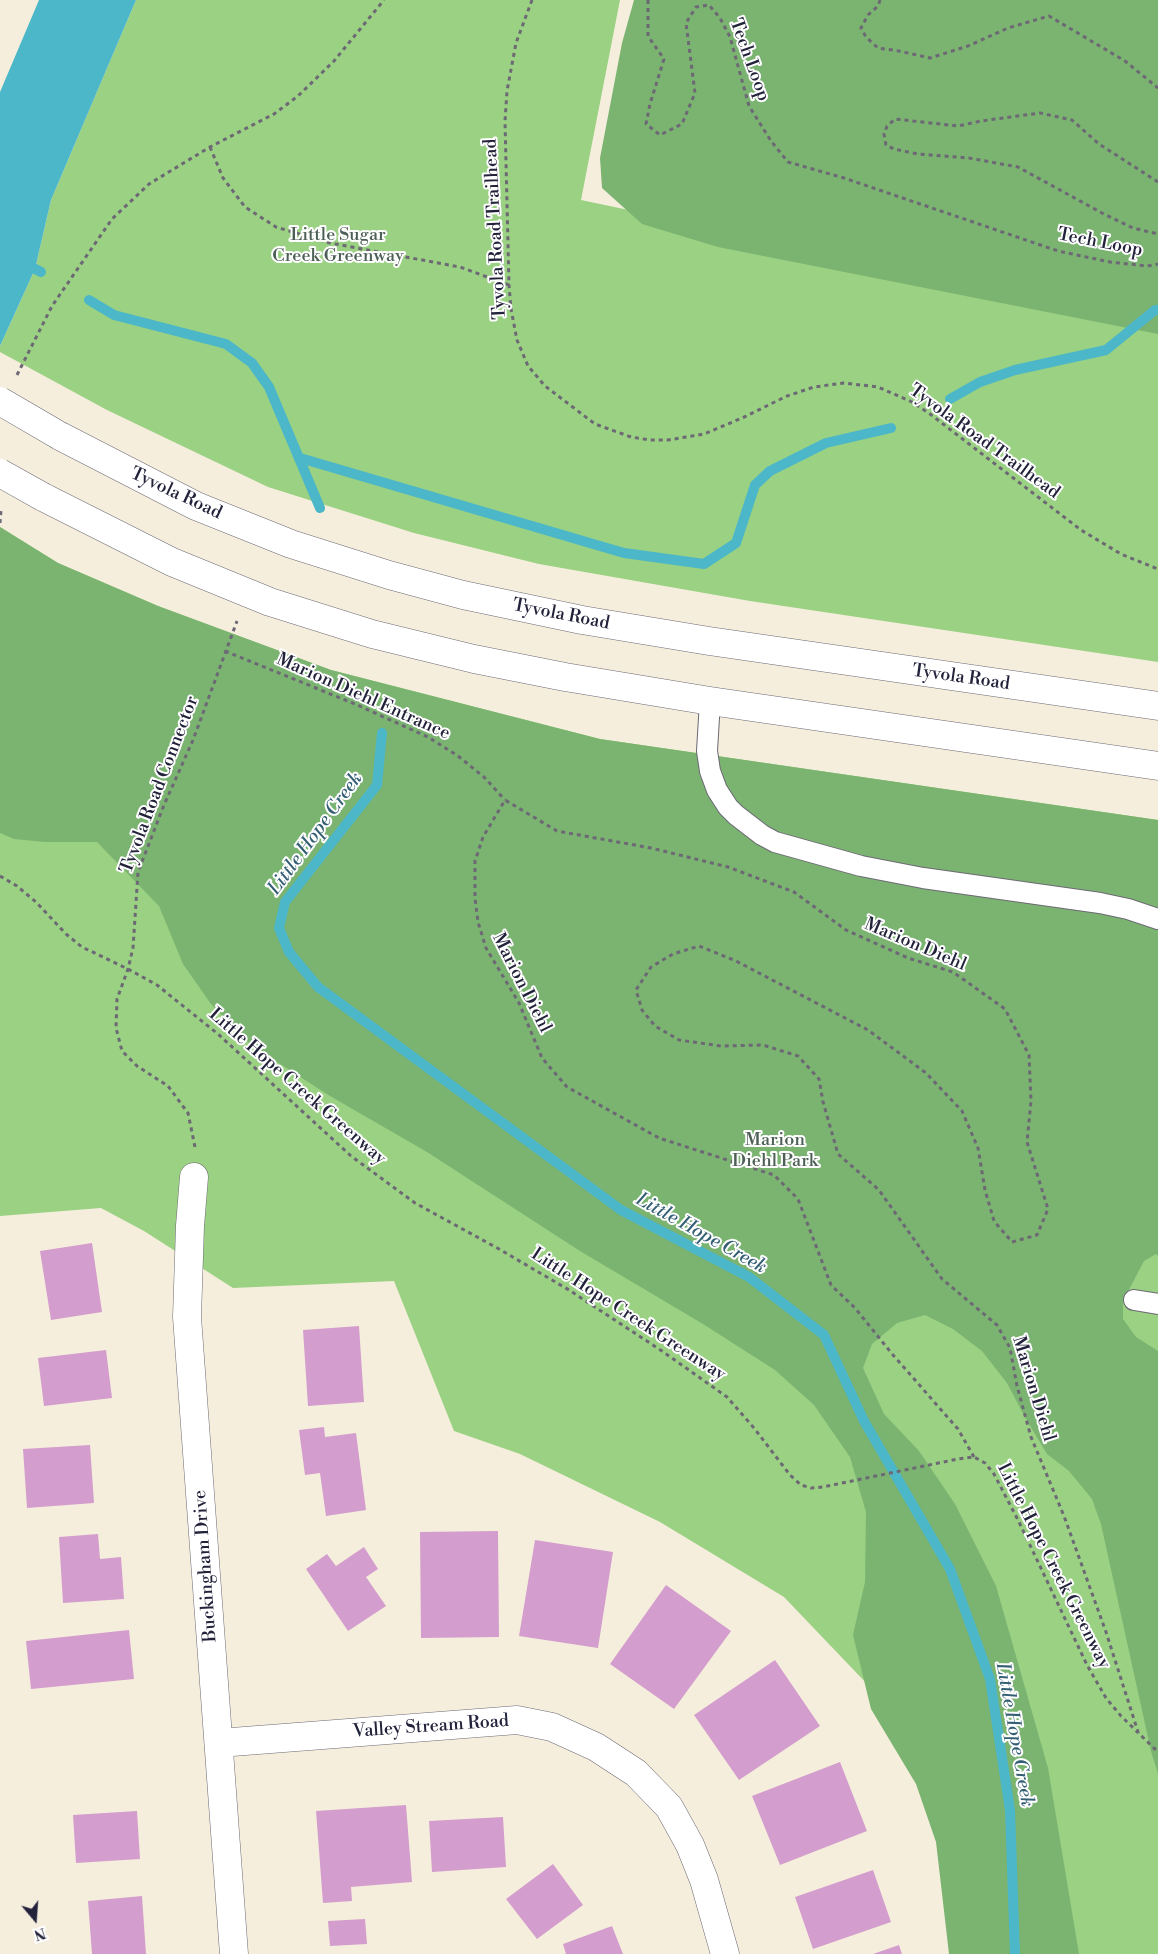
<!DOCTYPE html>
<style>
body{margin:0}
#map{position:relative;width:1158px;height:1954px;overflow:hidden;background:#f6eedd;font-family:"Libre Bodoni",serif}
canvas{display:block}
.north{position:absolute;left:10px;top:1894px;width:50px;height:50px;-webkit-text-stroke:4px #fff;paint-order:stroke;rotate:162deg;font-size:14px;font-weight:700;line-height:20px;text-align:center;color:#22223b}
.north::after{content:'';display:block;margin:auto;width:18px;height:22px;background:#22223b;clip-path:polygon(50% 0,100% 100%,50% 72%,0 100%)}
</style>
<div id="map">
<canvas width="1158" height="1954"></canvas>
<div class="north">N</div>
</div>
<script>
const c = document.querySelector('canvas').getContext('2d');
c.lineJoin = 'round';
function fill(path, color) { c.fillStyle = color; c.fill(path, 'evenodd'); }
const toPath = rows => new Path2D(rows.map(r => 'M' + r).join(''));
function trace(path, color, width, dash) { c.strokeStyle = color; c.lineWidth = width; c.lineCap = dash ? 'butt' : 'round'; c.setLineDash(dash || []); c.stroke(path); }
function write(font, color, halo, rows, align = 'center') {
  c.font = font + ' "Libre Bodoni",serif'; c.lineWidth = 4; c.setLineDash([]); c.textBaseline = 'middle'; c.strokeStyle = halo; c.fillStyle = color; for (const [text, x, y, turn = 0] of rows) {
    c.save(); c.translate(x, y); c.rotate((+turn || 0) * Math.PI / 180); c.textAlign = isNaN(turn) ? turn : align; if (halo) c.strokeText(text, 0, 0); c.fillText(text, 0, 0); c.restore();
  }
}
fill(toPath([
 [136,0,620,0,581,200,1158,321,1158,662,750,601,539,564,414,533,268,487,107,410,0,352,0,346,35,269,51,200],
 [0,527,58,563,158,606,331,670,600,739,1158,820,1158,1954,990,1954,891,1709,784,1597,660,1522,520,1454,454,1431,394,1281,233,1288,144,1231,101,1208,0,1216]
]), '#9ad183');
fill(toPath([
 [634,0,1158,0,1158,334,718,247,642,224,602,188,600,158,622,43],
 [0,527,58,563,158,606,331,670,600,739,1158,820,1158,1256,1156,1254,1144,1261,1123,1301,1123,1319,1136,1337,1158,1351,1158,1774,1151,1751,1101,1524,1092,1499,1069,1471,1047,1454,1026,1419,1007,1383,982,1351,953,1329,925,1315,897,1323,872,1344,863,1368,884,1414,919,1451,955,1504,996,1586,1048,1768,1079,1954,949,1954,936,1842,916,1784,871,1709,853,1635,865,1582,866,1512,850,1457,814,1405,775,1370,703,1324,580,1251,427,1152,330,1096,252,1046,211,1004,183,964,159,906,97,842,45,842,14,839,0,833]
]), '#7bb371');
fill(toPath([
 [39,0,136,0,51,200,35,269,0,346,0,92]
]), '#4cb7c8');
trace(toPath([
 [24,263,41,272],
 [89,300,114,315,226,344,252,363,269,387,320,508],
 [950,399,980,382,1015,370,1106,350,1155,310,1158,310],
 [300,458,624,553,704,564,736,543,755,485,770,471,826,443,891,428],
 [382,733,377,785,285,902,279,928,289,952,318,987,621,1210,749,1277,824,1335,864,1421,950,1569,990,1679,1010,1810,1015,1954]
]), '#4cb7c8', 10);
fill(toPath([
 [92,1243,102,1312,51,1320,40,1251],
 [359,1326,364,1402,308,1406,303,1330],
 [106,1350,112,1398,44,1406,38,1358],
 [324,1427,325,1437,356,1433,366,1510,326,1516,320,1473,305,1475,299,1430],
 [90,1445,94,1503,27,1508,23,1449],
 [498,1531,499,1637,421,1638,420,1532],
 [98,1534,100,1559,121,1557,124,1599,63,1603,59,1537],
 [535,1540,613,1552,598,1648,519,1636],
 [364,1547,378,1569,366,1577,386,1606,348,1631,306,1569,327,1554,336,1566],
 [666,1585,731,1631,674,1709,610,1664],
 [129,1630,134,1679,31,1689,26,1641],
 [775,1660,820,1726,739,1780,694,1715],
 [840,1762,867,1831,780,1865,752,1796],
 [406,1805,412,1882,351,1887,352,1901,323,1903,316,1811],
 [137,1811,140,1859,76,1863,73,1815],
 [503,1817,506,1867,432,1872,429,1821],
 [553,1864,583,1905,537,1939,506,1899],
 [873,1870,891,1922,813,1949,795,1897],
 [142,1896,146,1954,92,1954,88,1901],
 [365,1919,367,1944,330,1946,328,1921],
 [612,1926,623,1954,566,1954,563,1944],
 [899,1945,902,1954,873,1954]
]), '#d39dcd');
const lane = toPath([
 [710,701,707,751,710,771,717,790,728,807,736,815,762,835,775,842,861,866,923,878,1100,903,1128,909,1158,919],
 [1134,1300,1158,1304]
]);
const street = toPath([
 [194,1177,190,1226,187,1317,234,1954],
 [219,1743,517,1720,552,1727,596,1747,636,1773,669,1807,690,1845,704,1880,725,1954]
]);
const secondary = toPath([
 [60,436,196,506,291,544,389,575,463,595,582,620,709,641,1158,706],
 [43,497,172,562,270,602,372,634,474,659,565,677,710,701,1158,766]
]);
trace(lane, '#6c6974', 22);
trace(street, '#6c6974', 29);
trace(secondary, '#6c6974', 29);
trace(toPath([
 [532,0,516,43,507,91,505,121,509,285,511,309,517,340,528,366,545,386,595,424,631,437,650,440,668,440,704,434,742,418,787,396,814,387,844,383,878,387,912,402,930,414,1081,530,1121,554,1158,569],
 [648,0,648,36,664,59,650,104,646,124,660,135,682,124,695,93,686,23,696,7,709,5,720,18,730,37,749,106,771,141,788,162,844,178,1058,251,1110,262,1147,266,1158,264],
 [880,0,878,6,868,15,861,28,866,37,878,48,899,51,930,58,968,46,1008,28,1049,16,1125,61,1158,88],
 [210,147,223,178,245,207,276,227,330,243,460,267,509,285],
 [1158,182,1099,144,1072,120,1040,113,981,121,958,126,895,119,887,126,884,134,886,145,894,149,918,154,969,158,1018,167,1102,213,1133,228,1158,234],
 [17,375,52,306,112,219,149,184,210,147,274,114,298,96,334,61,384,0],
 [0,523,1,510],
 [225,651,355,704,428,737,458,756,484,777,505,800],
 [0,876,17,886,36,902,66,934,82,947,128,969,157,985,218,1034,351,1156,415,1203,499,1249,569,1290,662,1351,727,1397,754,1428,790,1475,801,1485,811,1488,823,1487,958,1459,974,1457,985,1463,994,1474,1019,1522,1087,1665,1106,1698,1121,1716,1158,1752],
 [195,1147,188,1113,168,1086,137,1066,122,1051,116,1028,117,999,128,969,133,948,138,872,164,805,193,740,237,621],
 [974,1457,958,1429,893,1355,855,1308,831,1285,798,1199,774,1175,659,1138,567,1087,542,1058,519,1003,486,948,478,922,475,898,475,861,483,837,505,800,557,831,651,848,728,867,794,892,846,930,908,958,953,972,1005,1009,1029,1055,1031,1101,1027,1142,1048,1209,1037,1235,1012,1242,994,1221,985,1190,978,1148,962,1111,926,1073,868,1030,736,961,699,946,673,954,651,967,636,990,642,1010,655,1026,679,1040,721,1046,763,1045,798,1056,819,1079,823,1102,838,1154,879,1190,942,1279,997,1325,1010,1348,1017,1386,1031,1437,1064,1516,1106,1632,1139,1735]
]), '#6c6974', 3, [4, 4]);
trace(lane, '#fff', 20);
trace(street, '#fff', 28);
trace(secondary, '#fff', 28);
const secondaryBridge = toPath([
 [0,401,60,436],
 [0,473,43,497]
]);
trace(secondaryBridge, '#6c6974', 29, []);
trace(secondaryBridge, '#fff', 28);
write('18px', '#22223b', '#fff', [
 ["Tech Loop",749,60,70],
 ["Tyvola Road Trailhead",496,229,-93],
 ["Tech Loop",1100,243,11],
 ["Tyvola Road Trailhead",984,442,36],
 ["Tyvola Road",176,494,25],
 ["Tyvola Road",561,615,11],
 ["Tyvola Road",961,678,8],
 ["Marion Diehl Entrance",363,697,24],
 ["Tyvola Road Connector",160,785,-69],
 ["Marion Diehl",915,945,23],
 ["Marion Diehl",521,983,63],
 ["Little Hope Creek Greenway",297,1087,41],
 ["Little Hope Creek Greenway",628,1315,33],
 ["Marion Diehl",1033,1389,73],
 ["Buckingham Drive",206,1566,-94],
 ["Little Hope Creek Greenway",1053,1566,63],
 ["Valley Stream Road",431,1727,-4]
]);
write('18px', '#4c5f54', '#fff', [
 ["Little Sugar",338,236],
 ["Creek Greenway",338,257],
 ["Marion",775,1141],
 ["Diehl Park",775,1162]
]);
write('italic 19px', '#335e73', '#fff', [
 ["Little Hope Creek",316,834,-54],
 ["Little Hope Creek",701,1234,29],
 ["Little Hope Creek",1014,1735,80]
]);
</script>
